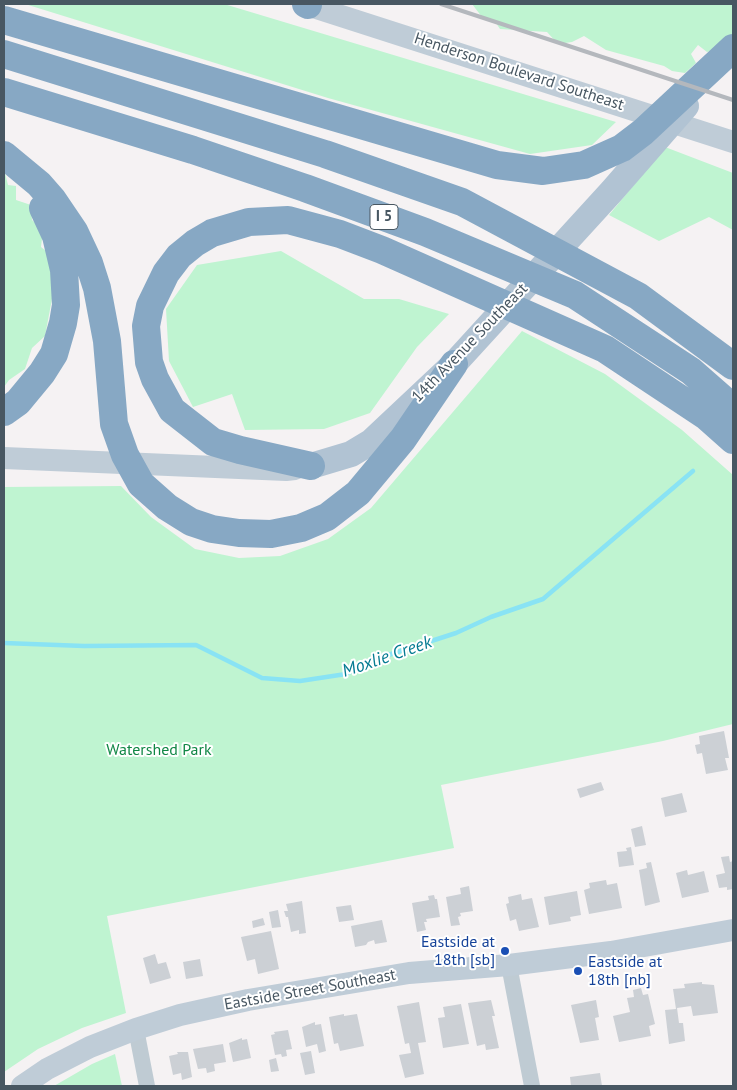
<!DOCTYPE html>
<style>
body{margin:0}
#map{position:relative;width:737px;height:1090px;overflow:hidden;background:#f5f2f3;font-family:"PT Sans",sans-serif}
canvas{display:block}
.frame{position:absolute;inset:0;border:5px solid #485762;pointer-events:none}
</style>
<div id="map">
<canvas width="737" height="1090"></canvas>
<div class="frame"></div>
</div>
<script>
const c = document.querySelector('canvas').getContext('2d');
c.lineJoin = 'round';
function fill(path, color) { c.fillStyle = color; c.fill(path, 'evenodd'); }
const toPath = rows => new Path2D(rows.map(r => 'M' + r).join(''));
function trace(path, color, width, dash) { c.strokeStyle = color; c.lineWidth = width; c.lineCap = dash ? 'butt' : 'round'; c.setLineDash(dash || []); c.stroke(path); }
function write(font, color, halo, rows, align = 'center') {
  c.font = font + ' "PT Sans",sans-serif'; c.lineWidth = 4; c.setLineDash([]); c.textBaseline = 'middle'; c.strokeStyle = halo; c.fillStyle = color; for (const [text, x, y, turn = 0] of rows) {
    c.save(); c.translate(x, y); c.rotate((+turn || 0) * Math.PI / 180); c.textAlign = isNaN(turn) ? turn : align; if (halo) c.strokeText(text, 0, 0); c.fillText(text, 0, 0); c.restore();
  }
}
fill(toPath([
 [25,4,224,4,616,122,592,145,530,154,328,98],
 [472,4,733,4,733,41,723,48,707,52,698,45,691,54,696,63,685,73,672,71,664,66,606,50,584,36,572,42,558,44,547,32,500,29,494,20,482,17],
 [665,147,733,173,733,230,709,217,659,241,609,215],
 [4,169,8,185,16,186,16,200,31,205,32,220,43,230,41,247,46,251,55,283,45,336,32,348,25,369,9,380,4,387],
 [281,251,364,299,399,299,449,314,417,347,370,413,324,429,245,430,232,394,193,407,169,361,166,309,197,265],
 [522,331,605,374,682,430,733,475,733,724,663,741,441,785,454,848,107,916,126,1013,82,1028,38,1049,4,1072,4,487,121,486,151,517,195,549,239,558,280,556,328,539,371,508],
 [115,1054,122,1086,54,1086,92,1064]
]), '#bff4d1');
trace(toPath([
 [4,643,84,646,196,645,262,678,300,681,346,674,379,658,456,633,491,617,543,599,693,471]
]), '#89e3f4', 4.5);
fill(toPath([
 [724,731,729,758,725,758,728,770,706,774,702,753,697,754,695,745,700,744,699,736],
 [601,782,604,790,580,798,577,789],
 [682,793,687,812,665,817,661,798],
 [642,826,646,845,635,847,631,829],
 [631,847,634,865,619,867,617,852,627,851,626,848],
 [729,856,730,862,733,861,733,889,727,890,727,887,719,888,716,875,725,873,721,857],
 [651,862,660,902,645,906,639,870,647,868,646,863],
 [687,870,688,875,704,871,709,892,682,898,676,873],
 [606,880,607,885,617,883,622,908,589,914,584,890,590,888,589,883],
 [469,886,473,911,460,913,461,916,458,917,460,925,451,926,446,897,461,894,460,888],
 [577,891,581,915,570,917,571,921,549,925,544,897],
 [521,894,522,900,532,898,539,927,519,931,516,919,510,921,506,904,509,903,508,897],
 [434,895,435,899,437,899,440,917,426,919,427,922,424,922,426,930,417,932,412,903,429,900,428,896],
 [302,901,306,933,299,934,299,930,291,932,288,917,286,917,284,911,288,911,286,904],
 [351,905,354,920,339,922,336,907],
 [278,910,281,927,272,928,269,912],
 [263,918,265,925,253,928,252,921],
 [382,920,387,942,375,944,374,940,368,942,366,945,355,947,351,926],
 [271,931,279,969,258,974,255,959,247,961,241,937],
 [155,954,158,964,166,962,171,978,150,984,143,958],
 [200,959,203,976,186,979,183,962],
 [702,982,702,984,714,985,718,1013,693,1016,691,1006,677,1008,679,1023,683,1023,685,1041,669,1044,665,1010,676,1009,673,989,685,988,684,984],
 [641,988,643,995,648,994,655,1024,649,1026,651,1036,619,1042,613,1016,630,1012,627,998,634,997,633,990],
 [491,1000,495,1016,492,1016,499,1048,486,1050,485,1044,477,1046,468,1003],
 [596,1000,599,1017,595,1018,599,1040,580,1043,571,1005],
 [419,1002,426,1042,418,1043,424,1074,405,1078,399,1055,411,1053,409,1043,405,1044,397,1006],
 [461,1004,469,1044,443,1048,438,1018,445,1017,443,1007],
 [344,1014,344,1016,357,1014,364,1046,340,1051,338,1043,334,1044,329,1017],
 [315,1022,315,1025,321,1024,326,1051,319,1053,317,1044,306,1047,302,1027],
 [288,1030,292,1049,286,1050,287,1056,282,1057,281,1054,275,1055,271,1035,275,1034,274,1032],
 [242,1038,242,1040,247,1039,251,1058,233,1062,229,1043],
 [223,1044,226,1062,214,1064,215,1071,207,1073,206,1068,198,1069,193,1049],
 [311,1051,315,1073,305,1075,300,1053],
 [177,1052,188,1052,192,1077,182,1080,181,1073,173,1075,169,1056,178,1054],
 [276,1058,279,1071,271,1072,269,1060],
 [600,1073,602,1086,571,1086,570,1077]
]), '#ccd0d5');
trace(toPath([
 [509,965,532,1086],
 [136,1029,147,1086]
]), '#bfcbd3', 16);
trace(toPath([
 [304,4,733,142],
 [4,458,286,470,295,469],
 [22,1086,47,1069,90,1047,136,1029,180,1015,248,1000,409,973,509,965,611,952,733,930]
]), '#bfccd7', 22);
trace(toPath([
 [311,466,351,454,371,442,454,364,612,191,686,106]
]), '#b1c3d3', 26);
trace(toPath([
 [306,4,308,5],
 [4,20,497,165,543,171,584,165,622,148,643,132,733,48],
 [4,54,325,154,462,202,638,296,733,366],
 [4,92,193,150,305,188,425,232,575,295,691,371,733,408],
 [4,155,39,184,53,200,74,231,89,263,97,288,107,341,114,424,125,455,141,484,167,507,191,522,212,529,239,533,271,534,301,528,327,517,358,493,403,439,454,364],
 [4,412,18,402,42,373,54,354,63,323,66,305,64,270,56,236,43,208],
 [311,466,240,450,213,442,172,410,155,379,149,362,146,326,150,306,166,273,179,256,195,243,212,233,249,222,288,220,340,234,382,250,605,349,706,416,733,440]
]), '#87a8c4', 28);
trace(toPath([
 [441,4,733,100]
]), '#b4b8bd', 4);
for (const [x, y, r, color] of [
 [505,951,5,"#1a4fb4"],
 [578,971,5,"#1a4fb4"]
]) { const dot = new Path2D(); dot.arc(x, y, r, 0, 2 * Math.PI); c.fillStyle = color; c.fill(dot); trace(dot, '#fff', 2); }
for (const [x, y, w] of [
 [384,217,28]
]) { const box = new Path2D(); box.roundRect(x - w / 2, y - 12.5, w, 25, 4); c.fillStyle = '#fff'; c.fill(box); trace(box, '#485762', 1); }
write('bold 15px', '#485762', null, [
 ["I 5",384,217]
]);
write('16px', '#485762', '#fff', [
 ["Henderson Boulevard Southeast",519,72,18],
 ["14th Avenue Southeast",470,343,-46],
 ["Eastside Street Southeast",310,990,-10]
]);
write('16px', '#108745', '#fff', [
 ["Watershed Park",159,750]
]);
write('16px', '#164399', '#fff', [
 ["Eastside at",495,942],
 ["18th [sb]",495,960],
 ["Eastside at",588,962,"left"],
 ["18th [nb]",588,980,"left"]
], 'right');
write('italic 18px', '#047b92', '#fff', [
 ["Moxlie Creek",387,657,-19]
]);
</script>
